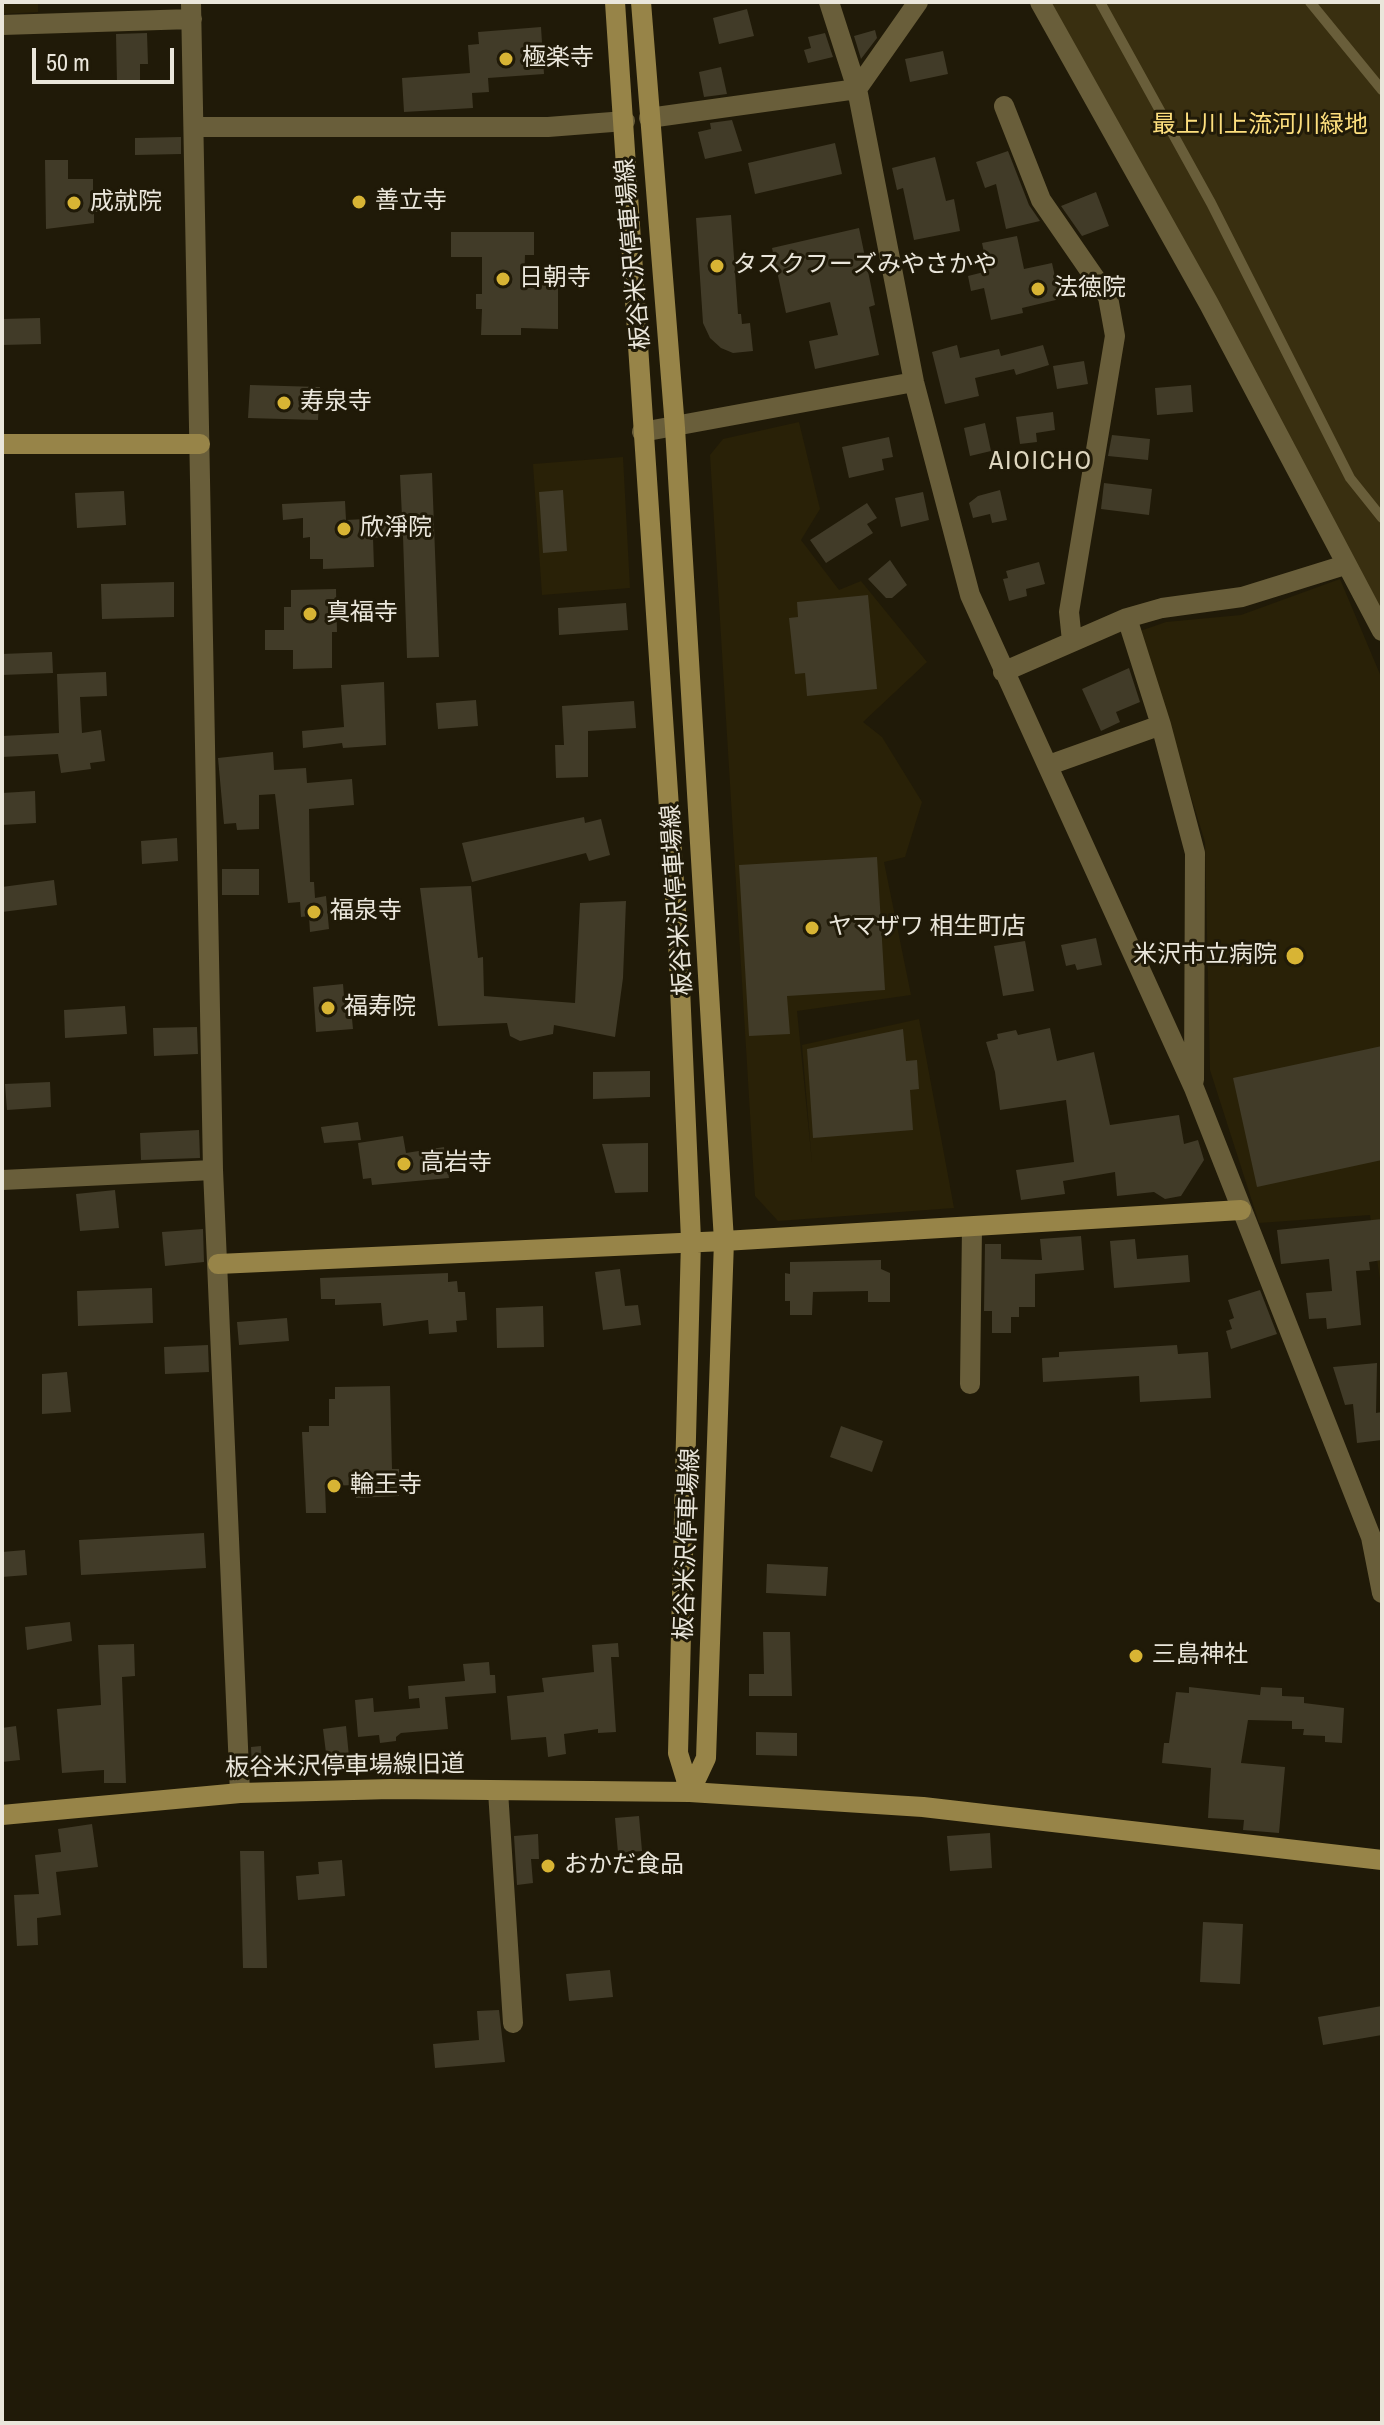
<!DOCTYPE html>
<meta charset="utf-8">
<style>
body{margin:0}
#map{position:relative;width:1384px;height:2425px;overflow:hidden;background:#201a08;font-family:"Archivo Narrow",sans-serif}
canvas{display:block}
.frame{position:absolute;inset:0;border:4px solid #eae6db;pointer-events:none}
.scale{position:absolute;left:32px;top:48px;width:142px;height:36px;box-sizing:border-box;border:4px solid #eae6db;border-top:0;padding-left:10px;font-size:24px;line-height:28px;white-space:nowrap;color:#eae6db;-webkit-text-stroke:6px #201a08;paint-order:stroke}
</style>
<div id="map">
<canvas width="1384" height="2425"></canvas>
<div class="frame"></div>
<div class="scale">50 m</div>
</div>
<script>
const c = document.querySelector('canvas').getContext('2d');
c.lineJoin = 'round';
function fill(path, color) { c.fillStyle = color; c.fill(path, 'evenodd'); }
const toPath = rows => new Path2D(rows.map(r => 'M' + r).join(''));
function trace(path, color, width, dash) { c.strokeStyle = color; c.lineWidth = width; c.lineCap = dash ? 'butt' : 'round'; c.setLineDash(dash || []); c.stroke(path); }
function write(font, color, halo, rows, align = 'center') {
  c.font = font + ' "Archivo Narrow","Noto Sans JP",sans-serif'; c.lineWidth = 6; c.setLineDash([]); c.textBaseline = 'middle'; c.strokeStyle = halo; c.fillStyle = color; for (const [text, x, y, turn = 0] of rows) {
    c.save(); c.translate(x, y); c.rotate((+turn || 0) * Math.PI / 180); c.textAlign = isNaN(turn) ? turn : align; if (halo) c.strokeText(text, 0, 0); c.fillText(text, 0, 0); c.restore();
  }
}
fill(toPath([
 [2,2,38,2,38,12,2,14],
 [799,422,820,509,801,540,839,590,861,581,927,662,863,722,882,737,922,802,905,857,884,862,911,995,797,1011,812,1163,802,1045,919,1019,954,1208,778,1221,755,1196,710,455,723,439],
 [623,457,630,588,542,595,533,464],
 [1340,579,1382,679,1382,1292,1370,1215,1259,1223,1210,1070,1205,842,1140,631,1166,622,1241,615]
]), '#292107');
fill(toPath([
 [1048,2,1382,2,1382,621]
]), '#392f10');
fill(toPath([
 [747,9,754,36,719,44,713,18],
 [541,27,544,74,488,78,489,92,472,93,473,108,404,112,402,78,470,73,468,45,479,44,478,32],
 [875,30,877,38,861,59,854,36],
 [147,33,148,64,140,64,140,83,117,83,116,34],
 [825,33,833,57,808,63,804,50,811,48,808,37],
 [943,51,948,74,910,82,905,59],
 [721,67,727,94,704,97,699,72],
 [732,120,742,151,705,159,698,132,711,129,710,123],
 [181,137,181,154,135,155,135,138],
 [835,143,842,174,755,194,748,163],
 [1008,151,1029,205,1040,221,1006,229,996,184,985,188,976,162],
 [935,157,946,201,954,199,960,231,914,240,903,188,897,190,892,168],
 [45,160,68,160,68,179,93,179,93,193,103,193,103,212,94,212,94,223,46,229],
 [1096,192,1109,226,1082,236,1061,206],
 [731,215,738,314,741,314,742,324,750,323,753,351,733,353,721,348,710,338,703,323,696,218],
 [859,228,875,305,869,307,879,355,815,369,809,341,838,335,830,302,786,313,772,248],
 [451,232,534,232,534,255,525,255,524,284,558,284,558,329,521,328,521,335,481,335,482,309,476,309,476,294,482,294,482,257,451,257],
 [1017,236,1024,269,1052,263,1060,299,1022,308,1023,313,991,320,984,288,971,291,968,276,988,271,982,243],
 [40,318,41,344,2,345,2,319],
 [957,345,960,358,999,349,1001,356,1043,345,1049,365,1016,375,1014,369,975,378,979,396,945,404,932,352],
 [1084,361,1088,384,1057,389,1053,366],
 [250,385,320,387,318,420,248,418],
 [1191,385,1193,412,1157,415,1155,388],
 [1053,412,1055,430,1036,433,1037,442,1020,444,1016,417],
 [985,423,991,451,970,456,964,428],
 [1112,435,1150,439,1148,460,1108,456],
 [889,437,893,457,882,459,884,470,849,478,842,447],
 [432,473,439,657,407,658,403,536,373,538,374,567,323,569,323,559,310,559,310,537,303,538,303,518,283,520,282,504,345,501,346,520,402,517,400,475],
 [1104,483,1152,489,1149,515,1101,509],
 [563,490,567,551,543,553,539,492],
 [1000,490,1007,520,992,523,990,514,973,518,969,503,978,496],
 [124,491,126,525,77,528,75,493],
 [923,492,929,520,901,527,895,498],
 [867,503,877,518,867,524,873,533,826,563,810,540],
 [890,560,907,585,892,598,886,598,868,579],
 [1039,562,1045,584,1026,589,1027,596,1009,601,1003,579,1008,578,1006,571],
 [174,582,174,617,102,619,101,584],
 [336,589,337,632,332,632,332,668,293,669,293,650,265,650,265,630,284,630,284,607,291,607,291,590],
 [868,595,877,689,807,696,805,673,795,674,789,618,798,617,797,602],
 [626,603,628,630,559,635,558,608],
 [52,652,53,673,2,675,2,654],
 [1129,668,1140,702,1116,712,1120,722,1101,731,1082,689],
 [106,672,107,696,80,697,82,733,101,730,105,761,90,763,91,769,61,773,58,754,2,757,2,736,59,733,57,674],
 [384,682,386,745,343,748,342,743,303,748,302,731,344,727,341,685],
 [476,700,478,726,438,729,436,703],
 [634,701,636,728,588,731,588,777,556,778,555,745,564,745,562,706],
 [273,752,274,770,306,768,307,783,352,779,354,805,309,809,310,882,314,882,315,898,326,896,329,929,310,932,309,916,301,917,300,902,288,903,275,794,259,795,259,829,237,830,236,823,224,824,218,758],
 [35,791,36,823,2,825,2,793],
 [584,817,585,823,601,819,610,855,589,861,586,853,472,882,462,843],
 [177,838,178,861,142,864,141,841],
 [877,857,885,990,787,996,790,1034,749,1036,739,865],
 [222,869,259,869,259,895,222,895],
 [54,880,57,905,2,912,2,887],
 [471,886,478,958,483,957,484,996,575,1003,580,903,626,901,623,978,615,1037,554,1025,553,1034,520,1041,510,1036,507,1023,438,1026,420,888],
 [1096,938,1102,965,1077,970,1075,964,1066,966,1061,945],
 [1025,941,1034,991,1003,996,994,946],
 [343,984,345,1008,351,1008,353,1029,316,1032,313,987],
 [125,1006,127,1034,65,1038,64,1010],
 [197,1027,198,1054,154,1056,153,1028],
 [1050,1028,1057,1061,1094,1052,1110,1125,1179,1115,1184,1144,1198,1140,1204,1160,1181,1196,1165,1199,1154,1192,1117,1196,1115,1172,1063,1181,1065,1194,1021,1200,1016,1170,1074,1162,1066,1100,1000,1110,995,1072,986,1042,998,1039,997,1034,1016,1030,1018,1035],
 [903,1029,906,1061,917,1060,919,1089,910,1090,913,1130,813,1138,807,1049],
 [1382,1046,1382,1160,1257,1187,1233,1078],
 [650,1071,650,1097,593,1099,593,1072],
 [50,1082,51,1107,7,1110,5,1084],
 [358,1122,361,1140,324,1143,321,1127],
 [199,1130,200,1158,141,1160,140,1133],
 [403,1136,406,1153,444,1147,449,1178,372,1185,371,1178,363,1179,358,1143],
 [648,1143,648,1192,615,1193,602,1144],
 [115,1190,119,1228,80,1231,76,1194],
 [1382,1219,1382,1260,1369,1262,1370,1270,1356,1271,1361,1325,1327,1329,1326,1318,1309,1319,1306,1293,1332,1291,1329,1259,1281,1264,1277,1230],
 [203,1229,204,1262,165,1266,162,1232],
 [1081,1236,1084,1270,1035,1274,1035,1307,1019,1307,1019,1317,1011,1317,1011,1333,992,1333,992,1311,984,1311,985,1244,1001,1244,1001,1259,1042,1260,1040,1239],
 [1135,1239,1137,1259,1188,1255,1190,1282,1114,1288,1110,1241],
 [881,1260,881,1269,890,1273,890,1302,868,1302,868,1291,813,1292,812,1315,790,1315,790,1301,785,1301,785,1273,790,1274,790,1262],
 [620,1269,625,1306,638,1305,641,1325,603,1330,595,1272],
 [448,1273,448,1282,457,1281,458,1292,465,1292,467,1320,456,1321,457,1332,429,1334,428,1320,383,1326,381,1303,335,1305,335,1299,321,1299,320,1278],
 [152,1288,153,1323,78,1326,77,1291],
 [1260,1290,1277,1334,1231,1349,1226,1331,1232,1329,1229,1320,1234,1318,1228,1300],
 [543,1306,544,1347,497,1348,496,1308],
 [287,1318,289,1341,239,1345,237,1322],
 [208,1345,209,1372,165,1374,164,1347],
 [1177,1345,1178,1354,1208,1352,1211,1398,1140,1402,1139,1376,1043,1382,1042,1358,1059,1357,1059,1352],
 [1377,1363,1376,1413,1382,1412,1382,1440,1357,1443,1353,1404,1345,1405,1333,1367],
 [67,1372,71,1412,42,1414,42,1374],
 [390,1386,392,1469,399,1469,399,1496,356,1498,356,1485,325,1486,326,1513,306,1513,302,1432,309,1432,309,1426,329,1426,329,1399,335,1399,335,1387],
 [841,1426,883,1441,872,1472,830,1457],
 [204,1533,206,1568,81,1575,79,1540],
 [25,1550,27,1575,2,1577,2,1552],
 [767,1564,828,1567,826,1596,766,1593],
 [70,1622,72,1641,27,1650,25,1627],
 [763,1632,790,1632,792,1696,749,1696,749,1674,764,1674],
 [618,1643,619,1657,611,1657,616,1732,598,1733,598,1729,564,1734,566,1754,548,1757,546,1737,511,1740,507,1696,544,1692,542,1678,594,1672,592,1645],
 [134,1644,135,1676,122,1677,126,1783,104,1783,104,1770,62,1773,57,1709,101,1705,98,1645],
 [489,1662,490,1675,495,1675,496,1693,445,1697,448,1729,401,1733,396,1737,396,1741,380,1743,379,1735,358,1737,355,1700,373,1698,374,1712,420,1708,419,1698,409,1699,408,1686,465,1681,463,1664],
 [1189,1687,1260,1695,1261,1687,1282,1688,1282,1696,1304,1697,1304,1703,1344,1708,1342,1743,1325,1742,1325,1736,1303,1735,1304,1729,1292,1729,1292,1721,1248,1720,1241,1763,1285,1767,1279,1833,1243,1830,1244,1820,1208,1818,1211,1768,1162,1763,1164,1743,1169,1743,1176,1692,1189,1693],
 [16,1726,20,1760,2,1762,2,1728],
 [346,1726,350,1767,328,1769,323,1729],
 [756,1732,797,1733,797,1756,756,1755],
 [261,1746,262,1768,252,1769,251,1747],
 [639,1816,642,1851,618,1853,615,1818],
 [92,1824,98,1867,56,1872,61,1915,37,1918,38,1945,17,1946,14,1895,39,1894,35,1855,61,1852,58,1829],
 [990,1833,992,1868,950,1871,947,1836],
 [538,1834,539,1859,531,1859,533,1883,517,1885,514,1836],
 [240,1851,264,1851,267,1968,243,1968],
 [342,1860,345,1896,298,1900,296,1876,319,1874,318,1862],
 [1203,1922,1243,1924,1240,1984,1200,1982],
 [610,1970,613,1997,569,2001,566,1974],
 [1382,2006,1382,2035,1323,2045,1318,2017],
 [499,2010,505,2062,435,2068,433,2044,479,2040,477,2011]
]), '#413b28');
trace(toPath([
 [1100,2,1211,203,1350,478,1382,518],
 [1310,2,1382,90]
]), '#695e3a', 10);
trace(toPath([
 [191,2,213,1170,240,1793],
 [829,2,857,89,914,382,970,595,1194,1088,1371,1537,1382,1593],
 [1040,2,1209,304,1382,631],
 [2,25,192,19],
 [1004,106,1041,200,1108,297,1115,336,1069,612,1072,641],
 [649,118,857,89,918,2],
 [194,127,548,127,625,121],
 [642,432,914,382],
 [1003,672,1127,618,1162,608,1242,597,1345,565],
 [1161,725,1195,853,1194,1080],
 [1049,765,1161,725,1127,618],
 [2,1180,213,1170],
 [970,1384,972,1227],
 [498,1791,513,2023]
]), '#695e3a', 20);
trace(toPath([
 [615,2,678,942,691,1240,678,1753,690,1792],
 [641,2,675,428,724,1241,706,1758,690,1792],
 [2,444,200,444],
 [218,1264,724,1241,1241,1210],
 [2,1815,240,1793,391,1789,690,1792,923,1807,1382,1860]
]), '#978448', 20);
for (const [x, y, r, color] of [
 [506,59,8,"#d8b434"],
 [359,202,8,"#d8b434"],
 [74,203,8,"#d8b434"],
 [717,266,8,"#d8b434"],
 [503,279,8,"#d8b434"],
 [1038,289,8,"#d8b434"],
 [284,403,8,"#d8b434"],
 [344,529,8,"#d8b434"],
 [310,614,8,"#d8b434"],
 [314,912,8,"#d8b434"],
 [812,928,8,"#d8b434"],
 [1295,956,10,"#d8b434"],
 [328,1008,8,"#d8b434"],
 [404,1164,8,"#d8b434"],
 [334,1486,8,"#d8b434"],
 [1136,1656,8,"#d8b434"],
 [548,1866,8,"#d8b434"]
]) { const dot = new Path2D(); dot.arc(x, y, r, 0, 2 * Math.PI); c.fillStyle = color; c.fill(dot); trace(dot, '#201a08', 3); }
write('24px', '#eae6db', '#201a08', [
 ["極楽寺",522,59],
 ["善立寺",375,202],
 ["成就院",90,203],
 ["タスクフーズみやさかや",733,266],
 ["日朝寺",519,279],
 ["法徳院",1054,289],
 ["寿泉寺",300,403],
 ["欣淨院",360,529],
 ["真福寺",326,614],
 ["福泉寺",330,912],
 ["ヤマザワ 相生町店",828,928],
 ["米沢市立病院",1277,956,"right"],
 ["福寿院",344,1008],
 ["高岩寺",420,1164],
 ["輪王寺",350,1486],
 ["三島神社",1152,1656],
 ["おかだ食品",564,1866]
], 'left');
write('24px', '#fddf7e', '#201a08', [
 ["最上川上流河川緑地",1260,126]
]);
write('24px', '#eae6db', '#201a08', [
 ["板谷米沢停車場線",634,254,-95],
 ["板谷米沢停車場線",678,900,-94],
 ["板谷米沢停車場線",688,1544,-88],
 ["板谷米沢停車場線旧道",345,1767,-1]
]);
c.letterSpacing = '2px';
write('26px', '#ded6bf', '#201a08', [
 ["AIOICHO",1041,462]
]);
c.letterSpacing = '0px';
</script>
